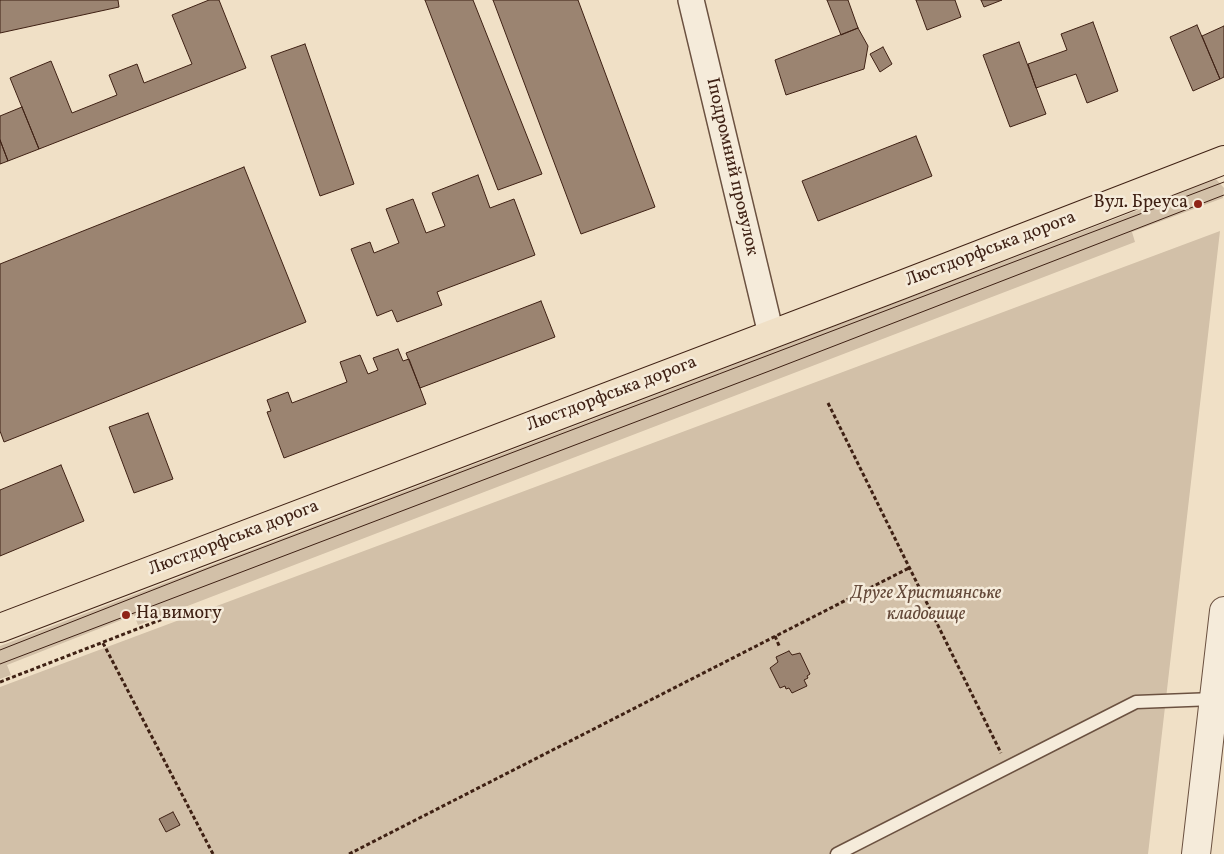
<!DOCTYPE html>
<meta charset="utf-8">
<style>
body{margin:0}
canvas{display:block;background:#f0e0c6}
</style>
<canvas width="1224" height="854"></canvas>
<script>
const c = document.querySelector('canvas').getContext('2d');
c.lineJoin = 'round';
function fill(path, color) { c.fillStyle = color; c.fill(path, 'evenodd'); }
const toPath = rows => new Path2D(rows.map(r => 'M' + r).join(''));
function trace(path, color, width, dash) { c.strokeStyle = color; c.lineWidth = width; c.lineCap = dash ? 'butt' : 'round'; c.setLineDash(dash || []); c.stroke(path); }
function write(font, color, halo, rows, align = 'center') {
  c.font = font + ' Vollkorn,serif'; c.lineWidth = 5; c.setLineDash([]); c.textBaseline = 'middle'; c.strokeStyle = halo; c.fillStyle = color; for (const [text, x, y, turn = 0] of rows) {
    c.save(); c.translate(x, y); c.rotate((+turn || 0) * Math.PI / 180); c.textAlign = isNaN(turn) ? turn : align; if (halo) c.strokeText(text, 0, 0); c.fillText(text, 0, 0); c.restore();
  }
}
fill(toPath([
 [1215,178,1224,188,1223,198,1132,232,1135,242,138,625,134,615,7,665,11,675,0,679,0,646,1141,209],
 [1220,231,1148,854,0,854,0,687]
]), '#d2c0a8');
const building = toPath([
 [0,0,118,0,119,7,0,33,0,0],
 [209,0,219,0,246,68,39,149,10,78,51,61,72,113,117,95,109,75,137,64,144,83,192,64,172,15,209,0],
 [425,0,473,0,542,174,498,190,425,0],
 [493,0,578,0,655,207,581,234,493,0],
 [827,0,848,0,858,28,841,35,827,0],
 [916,0,955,0,961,17,927,30,916,0],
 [981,0,1002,0,984,7,981,0],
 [1093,22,1118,91,1087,103,1076,74,1036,88,1028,64,1067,50,1061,34,1093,22],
 [1197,25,1220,79,1193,91,1170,37,1197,25],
 [1224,26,1224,77,1220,79,1202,36,1224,26],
 [858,28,868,46,864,69,786,95,775,60,858,28],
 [1019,42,1046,114,1010,127,983,55,1019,42],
 [305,44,354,184,320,196,271,56,305,44],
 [883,47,892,64,880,72,870,54,883,47],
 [22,107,39,149,8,161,0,140,0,116,22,107],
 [916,136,932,176,818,221,802,181,916,136],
 [0,140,8,161,0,164,0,140],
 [244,167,306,322,4,442,0,431,0,264,244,167],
 [478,175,490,208,514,199,535,255,437,292,442,305,397,322,392,310,377,316,351,249,370,242,374,253,399,243,386,209,413,199,426,233,445,226,432,193,478,175],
 [541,301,555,337,420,388,406,353,541,301],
 [398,349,403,361,409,359,426,404,284,458,267,412,271,411,267,400,288,392,292,403,347,382,340,362,360,355,368,374,378,370,373,358,398,349],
 [148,413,173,479,134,493,109,427,148,413],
 [61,465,84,521,0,556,0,490,61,465],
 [789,651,792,655,800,653,810,674,807,676,808,678,804,680,807,686,792,693,789,688,786,689,785,686,780,688,770,668,778,662,776,657,789,651],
 [173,812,180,825,166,832,159,819,173,812]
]);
fill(building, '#9b8471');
trace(building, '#3f2114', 1);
const service = toPath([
 [837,854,1136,702,1214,699]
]);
const minor = toPath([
 [691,0,771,334]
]);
const tertiary = toPath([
 [1196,854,1224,611]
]);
const primary = toPath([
 [0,628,901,285,1224,160]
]);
trace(service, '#6b5140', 15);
trace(minor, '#6b5140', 28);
trace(tertiary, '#6b5140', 30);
trace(primary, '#3f2114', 30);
trace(toPath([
 [828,403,1001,753],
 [775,636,780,648],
 [103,643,213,854],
 [0,682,181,612],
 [349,854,909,568]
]), '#3f2114', 3, [4, 2.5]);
trace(service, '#f5ebda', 12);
trace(minor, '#f5ebda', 25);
trace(tertiary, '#f5ebda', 28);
trace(primary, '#f0e0c6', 28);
trace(toPath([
 [0,650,214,566,1224,182],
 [0,664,772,370,1224,195]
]), '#3f2114', 1);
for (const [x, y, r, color] of [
 [1198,204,5,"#8f2418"],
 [126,615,5,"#8f2418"]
]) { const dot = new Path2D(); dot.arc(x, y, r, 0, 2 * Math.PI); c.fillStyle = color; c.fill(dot); trace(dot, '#f5ebda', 2); }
write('18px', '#3f2114', '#f5ebda', [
 ["Іподромний провулок",731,167,77],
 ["Люстдорфська дорога",991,250,-21],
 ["Люстдорфська дорога",612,395,-21],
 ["Люстдорфська дорога",234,539,-21]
]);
write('18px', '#3f2114', '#f5ebda', [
 ["Вул. Бреуса",1188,204],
 ["На вимогу",136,615,"left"]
], 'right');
write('italic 18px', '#644939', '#f5ebda', [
 ["Друге Християнське",926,595],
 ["кладовище",926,616]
]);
</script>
